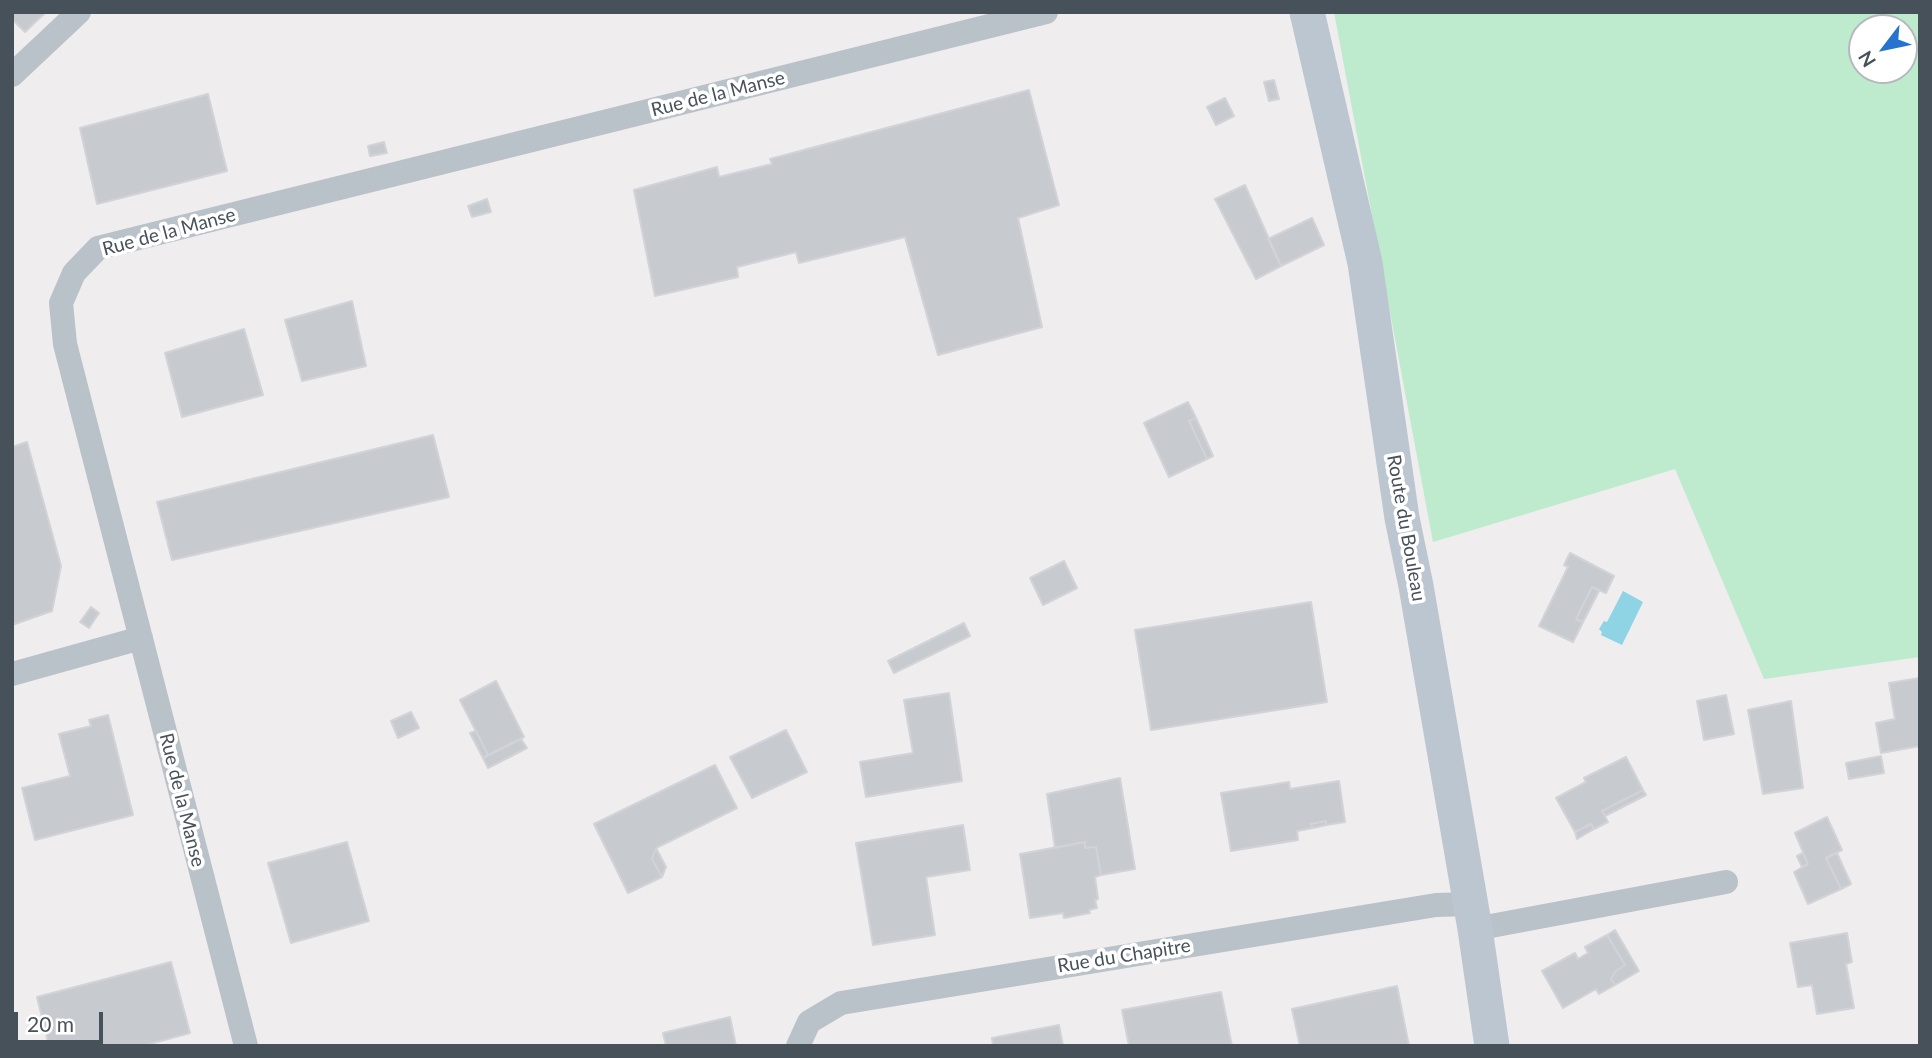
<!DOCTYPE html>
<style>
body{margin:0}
#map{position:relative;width:1932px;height:1058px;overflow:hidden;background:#efeded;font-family:Lato,sans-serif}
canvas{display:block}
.frame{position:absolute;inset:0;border:14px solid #475159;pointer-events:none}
.north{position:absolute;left:1848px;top:14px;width:70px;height:70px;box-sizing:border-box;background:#fff;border:2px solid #b5b9bd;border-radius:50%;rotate:238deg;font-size:19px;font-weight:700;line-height:28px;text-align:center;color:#475159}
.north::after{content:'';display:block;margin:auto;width:24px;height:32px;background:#2774d0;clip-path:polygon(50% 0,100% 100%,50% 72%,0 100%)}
.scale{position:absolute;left:14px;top:1012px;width:89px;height:32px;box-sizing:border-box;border:4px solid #475159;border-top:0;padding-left:9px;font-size:21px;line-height:24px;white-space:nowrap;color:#475159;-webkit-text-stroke:5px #fff;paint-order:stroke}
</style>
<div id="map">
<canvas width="1932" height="1058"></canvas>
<div class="frame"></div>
<div class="north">N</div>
<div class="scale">20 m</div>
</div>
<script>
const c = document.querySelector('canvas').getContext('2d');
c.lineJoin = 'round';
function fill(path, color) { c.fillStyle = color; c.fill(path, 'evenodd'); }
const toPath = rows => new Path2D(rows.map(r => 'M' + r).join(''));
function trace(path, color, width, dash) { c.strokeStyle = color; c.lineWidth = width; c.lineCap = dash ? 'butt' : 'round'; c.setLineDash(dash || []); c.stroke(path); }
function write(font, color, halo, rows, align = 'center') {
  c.font = font + ' Lato,sans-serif'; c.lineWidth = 7; c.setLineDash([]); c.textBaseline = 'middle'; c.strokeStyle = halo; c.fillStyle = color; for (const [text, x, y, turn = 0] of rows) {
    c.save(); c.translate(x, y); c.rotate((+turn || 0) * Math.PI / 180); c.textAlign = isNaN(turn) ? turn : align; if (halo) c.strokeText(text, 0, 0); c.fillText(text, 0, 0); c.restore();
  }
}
fill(toPath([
 [1334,12,1920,12,1920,657,1764,679,1675,469,1433,542],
 [1862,28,1904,28,1904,70,1862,70]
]), '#beeace');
fill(toPath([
 [1623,591,1643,602,1622,645,1601,635,1602,632,1599,629,1604,621,1607,622]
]), '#8ed4e4');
const building = toPath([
 [12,12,46,12,25,32,12,19,12,12],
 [1274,80,1279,99,1269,101,1264,82,1274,80],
 [1029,90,1059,205,1018,218,1042,327,938,355,905,237,799,263,796,252,737,267,738,277,655,296,634,190,717,167,719,177,772,164,770,159,1029,90],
 [208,94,227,171,97,204,80,128,208,94],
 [1225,98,1234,116,1216,125,1207,107,1225,98],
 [384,142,387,153,370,156,368,146,384,142],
 [1245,185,1281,266,1256,279,1215,199,1245,185],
 [487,199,491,212,472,217,468,206,487,199],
 [1312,218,1324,245,1281,266,1268,239,1312,218],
 [352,301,366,366,302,381,285,320,352,301],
 [244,329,263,395,182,417,165,353,244,329],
 [1188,402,1196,418,1189,421,1207,459,1169,477,1144,423,1188,402],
 [1196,418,1213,456,1207,459,1189,421,1196,418],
 [433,435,449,497,172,560,157,502,433,435],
 [27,442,61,566,52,611,12,625,12,447,27,442],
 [1570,553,1614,576,1606,593,1592,587,1576,619,1583,622,1573,642,1539,626,1568,567,1564,565,1570,553],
 [1064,561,1077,588,1043,605,1030,578,1064,561],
 [1592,587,1599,591,1583,622,1576,619,1592,587],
 [1311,602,1327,702,1151,730,1135,630,1311,602],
 [91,607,99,613,89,628,80,622,91,607],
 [964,623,970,636,894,673,888,661,964,623],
 [1920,678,1920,746,1881,753,1876,723,1895,719,1889,683,1920,678],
 [496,681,524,737,488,755,460,700,496,681],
 [949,693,962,781,866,797,860,762,913,753,904,700,949,693],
 [1726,695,1734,734,1704,740,1697,701,1726,695],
 [1791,701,1803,788,1763,794,1748,710,1791,701],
 [411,712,419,728,398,738,391,721,411,712],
 [108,715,133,815,35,840,22,788,70,776,59,734,91,726,89,720,108,715],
 [786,730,807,772,752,798,730,757,786,730],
 [476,731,488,755,483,758,470,733,476,731],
 [521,739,527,748,488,768,483,758,521,739],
 [1881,756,1884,773,1849,779,1846,763,1881,756],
 [1626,757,1643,790,1602,811,1608,822,1594,829,1591,824,1575,832,1556,798,1586,782,1584,778,1626,757],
 [715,765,737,808,656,848,652,859,662,877,628,893,594,824,715,765],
 [1120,778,1135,869,1101,875,1096,847,1085,848,1085,842,1055,848,1047,794,1120,778],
 [1339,781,1345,822,1326,825,1326,821,1311,824,1313,828,1297,831,1298,840,1231,851,1221,793,1289,782,1290,789,1339,781],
 [1643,790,1646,795,1605,816,1602,811,1643,790],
 [1827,817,1842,850,1826,858,1841,889,1808,904,1794,872,1808,864,1795,833,1827,817],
 [1326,821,1326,825,1313,828,1311,824,1326,821],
 [1591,824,1594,829,1577,839,1575,832,1591,824],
 [963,825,970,870,926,877,935,935,873,945,856,843,963,825],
 [347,842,369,921,291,943,268,863,347,842],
 [1085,842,1085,848,1096,847,1101,875,1095,877,1098,899,1095,900,1097,908,1089,910,1090,913,1064,918,1063,913,1030,918,1020,854,1085,842],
 [656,848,666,867,662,877,652,859,656,848],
 [1803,853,1808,864,1802,867,1797,856,1803,853],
 [1837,853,1851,884,1841,889,1826,858,1837,853],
 [1615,930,1639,971,1615,985,1611,979,1615,972,1625,965,1607,935,1615,930],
 [1847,933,1852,962,1846,964,1854,1008,1817,1014,1812,985,1798,987,1790,943,1847,933],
 [1607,935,1625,965,1615,972,1611,979,1615,985,1599,994,1596,989,1563,1008,1542,971,1575,953,1578,959,1588,953,1585,947,1607,935],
 [171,962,190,1033,142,1046,49,1046,37,997,171,962],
 [1397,986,1409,1046,1300,1046,1292,1009,1397,986],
 [1221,992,1232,1046,1129,1046,1122,1010,1221,992],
 [730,1017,736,1046,666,1046,663,1033,730,1017],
 [1059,1025,1063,1046,993,1046,992,1038,1059,1025]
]);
fill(building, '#c7cacf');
trace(building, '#d1d3d8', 2);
trace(toPath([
 [12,75,79,12],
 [12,674,141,638],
 [1475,929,1726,882],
 [246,1046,65,344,61,303,74,273,98,248,1046,12],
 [798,1046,809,1022,841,1003,1436,905,1470,904]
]), '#b9c2c9', 24);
trace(toPath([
 [1307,12,1365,263,1402,518,1416,586,1475,929,1492,1046]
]), '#bcc6d0', 35);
write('19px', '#475159', '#fff', [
 ["Rue de la Manse",718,94,-14],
 ["Rue de la Manse",169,232,-15],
 ["Route du Bouleau",1406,528,80],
 ["Rue de la Manse",182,800,76],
 ["Rue du Chapitre",1124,956,-9]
]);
</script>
